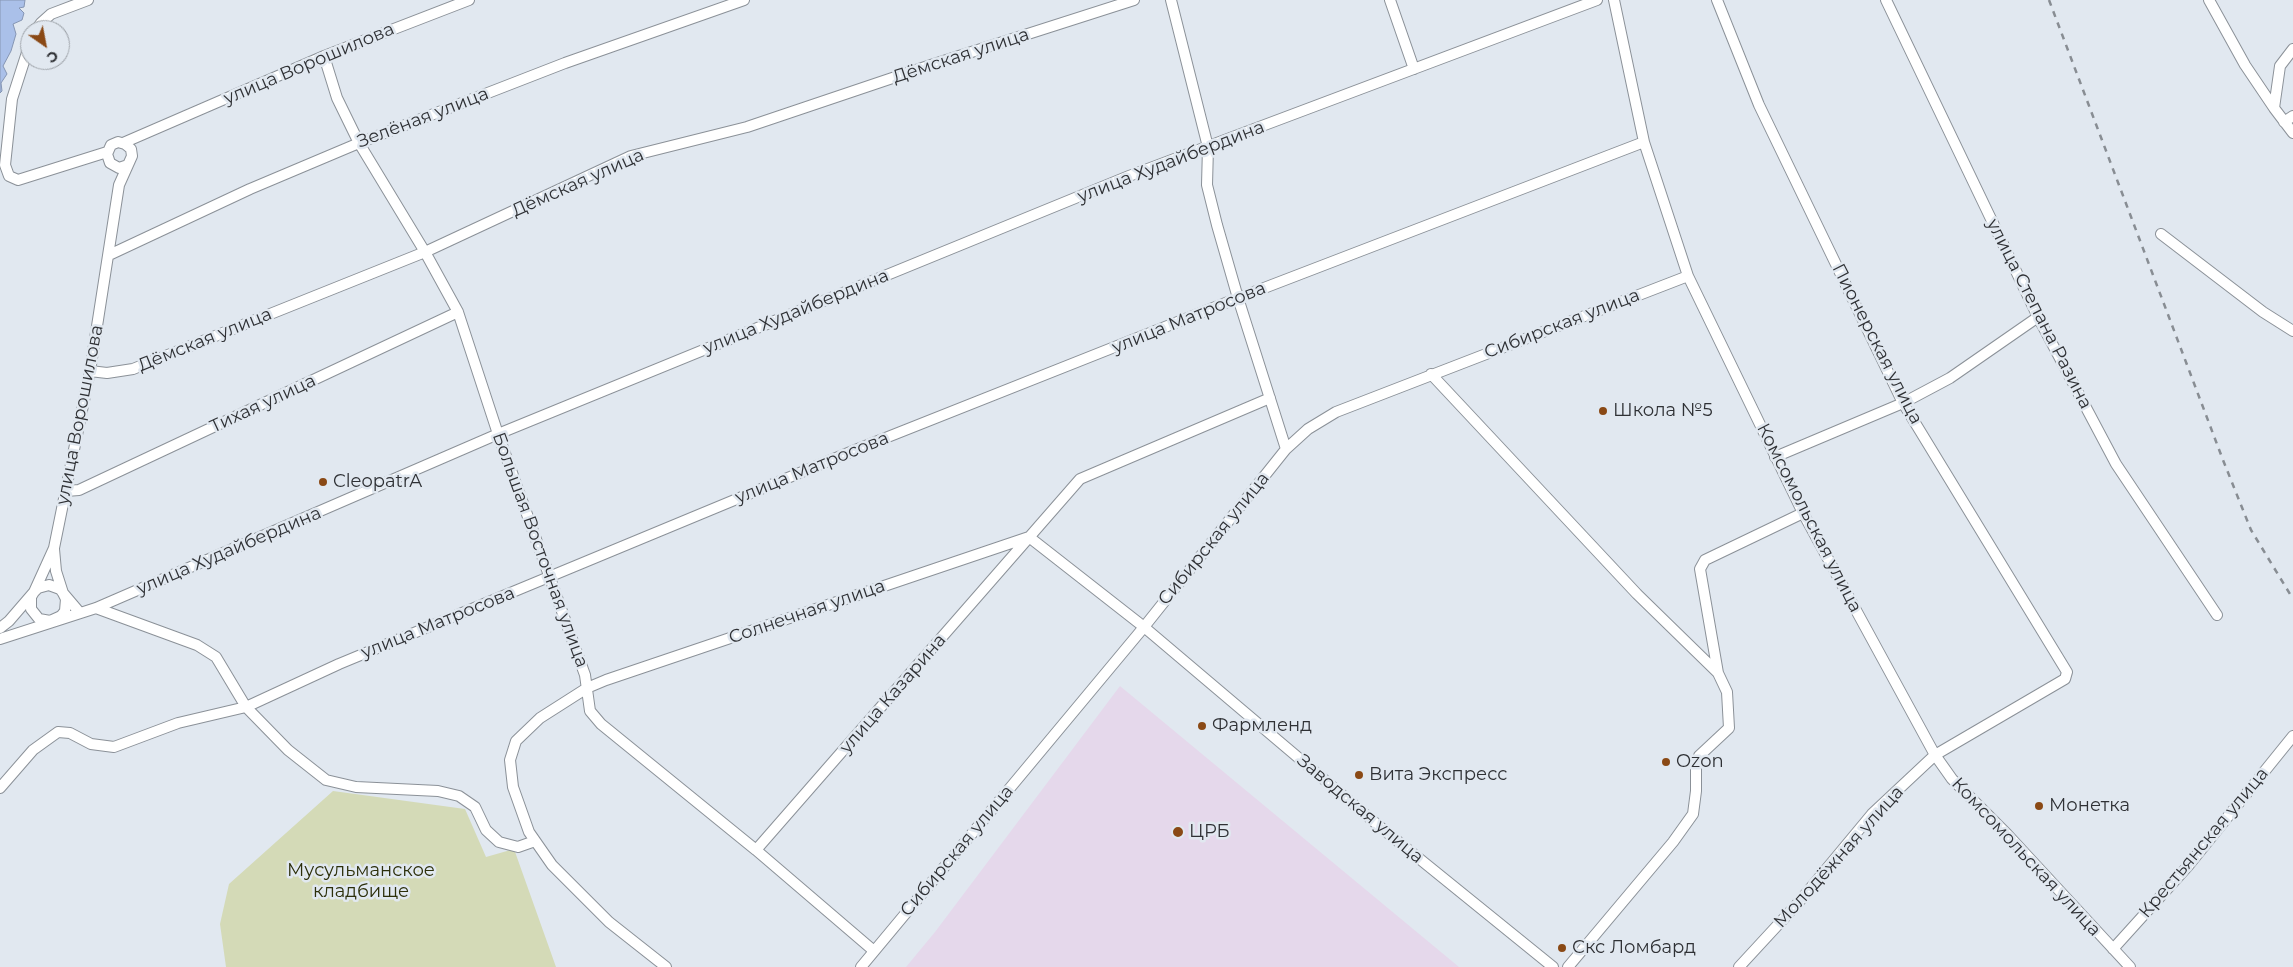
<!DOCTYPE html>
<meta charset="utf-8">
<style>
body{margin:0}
#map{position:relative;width:2293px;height:967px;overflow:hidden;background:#e1e8f0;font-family:Montserrat,sans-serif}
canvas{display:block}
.north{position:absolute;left:20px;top:20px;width:50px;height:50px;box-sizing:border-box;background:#e1e8f0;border:1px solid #9a9fa5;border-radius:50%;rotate:147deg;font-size:14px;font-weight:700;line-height:20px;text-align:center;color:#2f3135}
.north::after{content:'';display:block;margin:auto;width:18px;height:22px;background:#8a4915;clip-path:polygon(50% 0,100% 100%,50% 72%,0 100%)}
</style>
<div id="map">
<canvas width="2293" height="967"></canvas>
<div class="north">С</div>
</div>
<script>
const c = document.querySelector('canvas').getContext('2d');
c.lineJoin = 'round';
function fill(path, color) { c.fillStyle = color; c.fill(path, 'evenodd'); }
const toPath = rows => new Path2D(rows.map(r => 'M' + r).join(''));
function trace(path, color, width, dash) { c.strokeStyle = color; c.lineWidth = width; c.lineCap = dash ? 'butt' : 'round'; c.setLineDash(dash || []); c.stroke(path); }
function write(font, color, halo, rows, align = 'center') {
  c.font = font + ' Montserrat,sans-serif'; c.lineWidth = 5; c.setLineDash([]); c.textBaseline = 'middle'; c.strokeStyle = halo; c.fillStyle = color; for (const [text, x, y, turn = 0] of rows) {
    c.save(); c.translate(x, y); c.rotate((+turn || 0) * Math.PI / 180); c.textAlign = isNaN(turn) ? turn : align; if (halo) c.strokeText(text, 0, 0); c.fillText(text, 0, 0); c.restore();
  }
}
fill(toPath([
 [1120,686,1459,967,906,967,935,932]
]), '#e5d8eb');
fill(toPath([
 [333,791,465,809,486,857,514,849,556,967,226,967,220,924,229,884]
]), '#d4dab7');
const water = toPath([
 [0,0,25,0,24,7,19,8,24,13,22,20,13,24,16,34,11,51,3,66,7,74,1,83,2,91,0,93,0,0]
]);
fill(water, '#aac0e9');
trace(water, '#8595b3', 1);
const minor = toPath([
 [1171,0,1208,147,1207,185,1217,225,1238,298,1286,449],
 [1390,0,1414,69],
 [1614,0,1644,142,1688,276,1803,513,1935,755,1952,779,2007,834,2130,967],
 [1717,0,1759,105,1903,403,2067,672,2065,679,1935,755,1872,814,1799,902,1739,967],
 [1886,0,2038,317,2116,464,2217,615],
 [2209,0,2245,65,2274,108,2293,133],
 [36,30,41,23,51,14,88,0],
 [30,43,12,99,5,165,9,176,18,180,107,152],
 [324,56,337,98,359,143,425,252,458,312,498,434,585,675,590,711,601,724,756,850,874,951],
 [2274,108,2280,66,2293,49],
 [2284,122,2293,116],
 [123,143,324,56,469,0],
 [2161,234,2263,312,2293,331],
 [109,255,250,189,359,143,565,63,744,0],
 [90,371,107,373,133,369,425,252,631,156,747,127,931,65,1134,0],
 [1431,374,1637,594,1718,673,1727,692,1729,728,1699,756,1696,764,1696,791,1693,814,1673,842,1568,967],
 [1775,457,1903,403,1950,378,2038,317],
 [66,491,79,490,458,312],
 [1029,537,1144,627,1379,826,1553,967],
 [54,549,56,571,63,593,66,599,65,611,61,616,50,621,39,619,31,609,31,597,34,592,38,588,49,585,60,589,63,593,80,613],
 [96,608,197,645,216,657,246,707,288,750,326,780,356,787,438,791,459,796,475,807,486,830,499,842,518,847,535,841],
 [0,628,9,621,34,592,54,548,90,371,119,185,132,156,131,149,125,144,118,142,111,145,107,154,110,163,119,168,128,165],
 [0,639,96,608,498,434,1129,176,1597,0],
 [1718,673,1700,569,1705,560,1803,513],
 [0,788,33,750,58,732,70,733,91,744,114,747,178,723,246,707,339,664,855,450,1238,298,1644,142],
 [756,850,1080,479,1270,398],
 [2113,949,2188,866,2293,736],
 [666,967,609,922,552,865,529,832,513,787,510,760,516,741,540,718,587,688,606,680,1029,537],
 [861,967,1144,627,1286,449,1308,429,1336,412,1688,276]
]);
trace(minor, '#8b9198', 12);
trace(minor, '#fff', 10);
trace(toPath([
 [2049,0,2223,460,2251,530,2293,599]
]), '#888d93', 2.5, [6, 6]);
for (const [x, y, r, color] of [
 [1603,411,5,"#8a4915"],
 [323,482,5,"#8a4915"],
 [1202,726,5,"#8a4915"],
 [1666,762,5,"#8a4915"],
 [1359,775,5,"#8a4915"],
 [2039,806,5,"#8a4915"],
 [1178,832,6,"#8a4915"],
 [1562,948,5,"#8a4915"]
]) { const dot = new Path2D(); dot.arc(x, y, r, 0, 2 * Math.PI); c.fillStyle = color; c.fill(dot); trace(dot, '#e1e8f0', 2); }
write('18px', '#2f3135', '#e1e8f0', [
 ["Дёмская улица",961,56,-18],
 ["улица Ворошилова",309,64,-23],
 ["Зелёная улица",423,118,-21],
 ["улица Худайбердина",1171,162,-21],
 ["Дёмская улица",578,183,-24],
 ["улица Худайбердина",796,312,-22],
 ["улица Степана Разина",2039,314,63],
 ["улица Матросова",1189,318,-22],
 ["Сибирская улица",1562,324,-21],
 ["Дёмская улица",205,340,-22],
 ["Пионерская улица",1877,344,63],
 ["Тихая улица",263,404,-25],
 ["улица Ворошилова",80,415,-79],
 ["улица Матросова",812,468,-22],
 ["Комсомольская улица",1809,518,63],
 ["Сибирская улица",1214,539,-51],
 ["Большая Восточная улица",540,550,70],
 ["улица Худайбердина",229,551,-23],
 ["Солнечная улица",807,612,-19],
 ["улица Матросова",438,623,-22],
 ["улица Казарина",893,694,-49],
 ["Заводская улица",1360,809,40],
 ["Крестьянская улица",2204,843,-50],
 ["Сибирская улица",957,851,-50],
 ["Молодёжная улица",1839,857,-48],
 ["Комсомольская улица",2026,857,47]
]);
write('18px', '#2f3135', '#e1e8f0', [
 ["Школа №5",1613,411],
 ["CleopatrA",333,482],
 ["Фармленд",1212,726],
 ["Ozon",1676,762],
 ["Вита Экспресс",1369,775],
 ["Монетка",2049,806],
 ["ЦРБ",1189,832],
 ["Скс Ломбард",1572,948]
], 'left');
write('18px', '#2c2f0a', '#e1e8f0', [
 ["Мусульманское",361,871],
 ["кладбище",361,892]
]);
</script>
